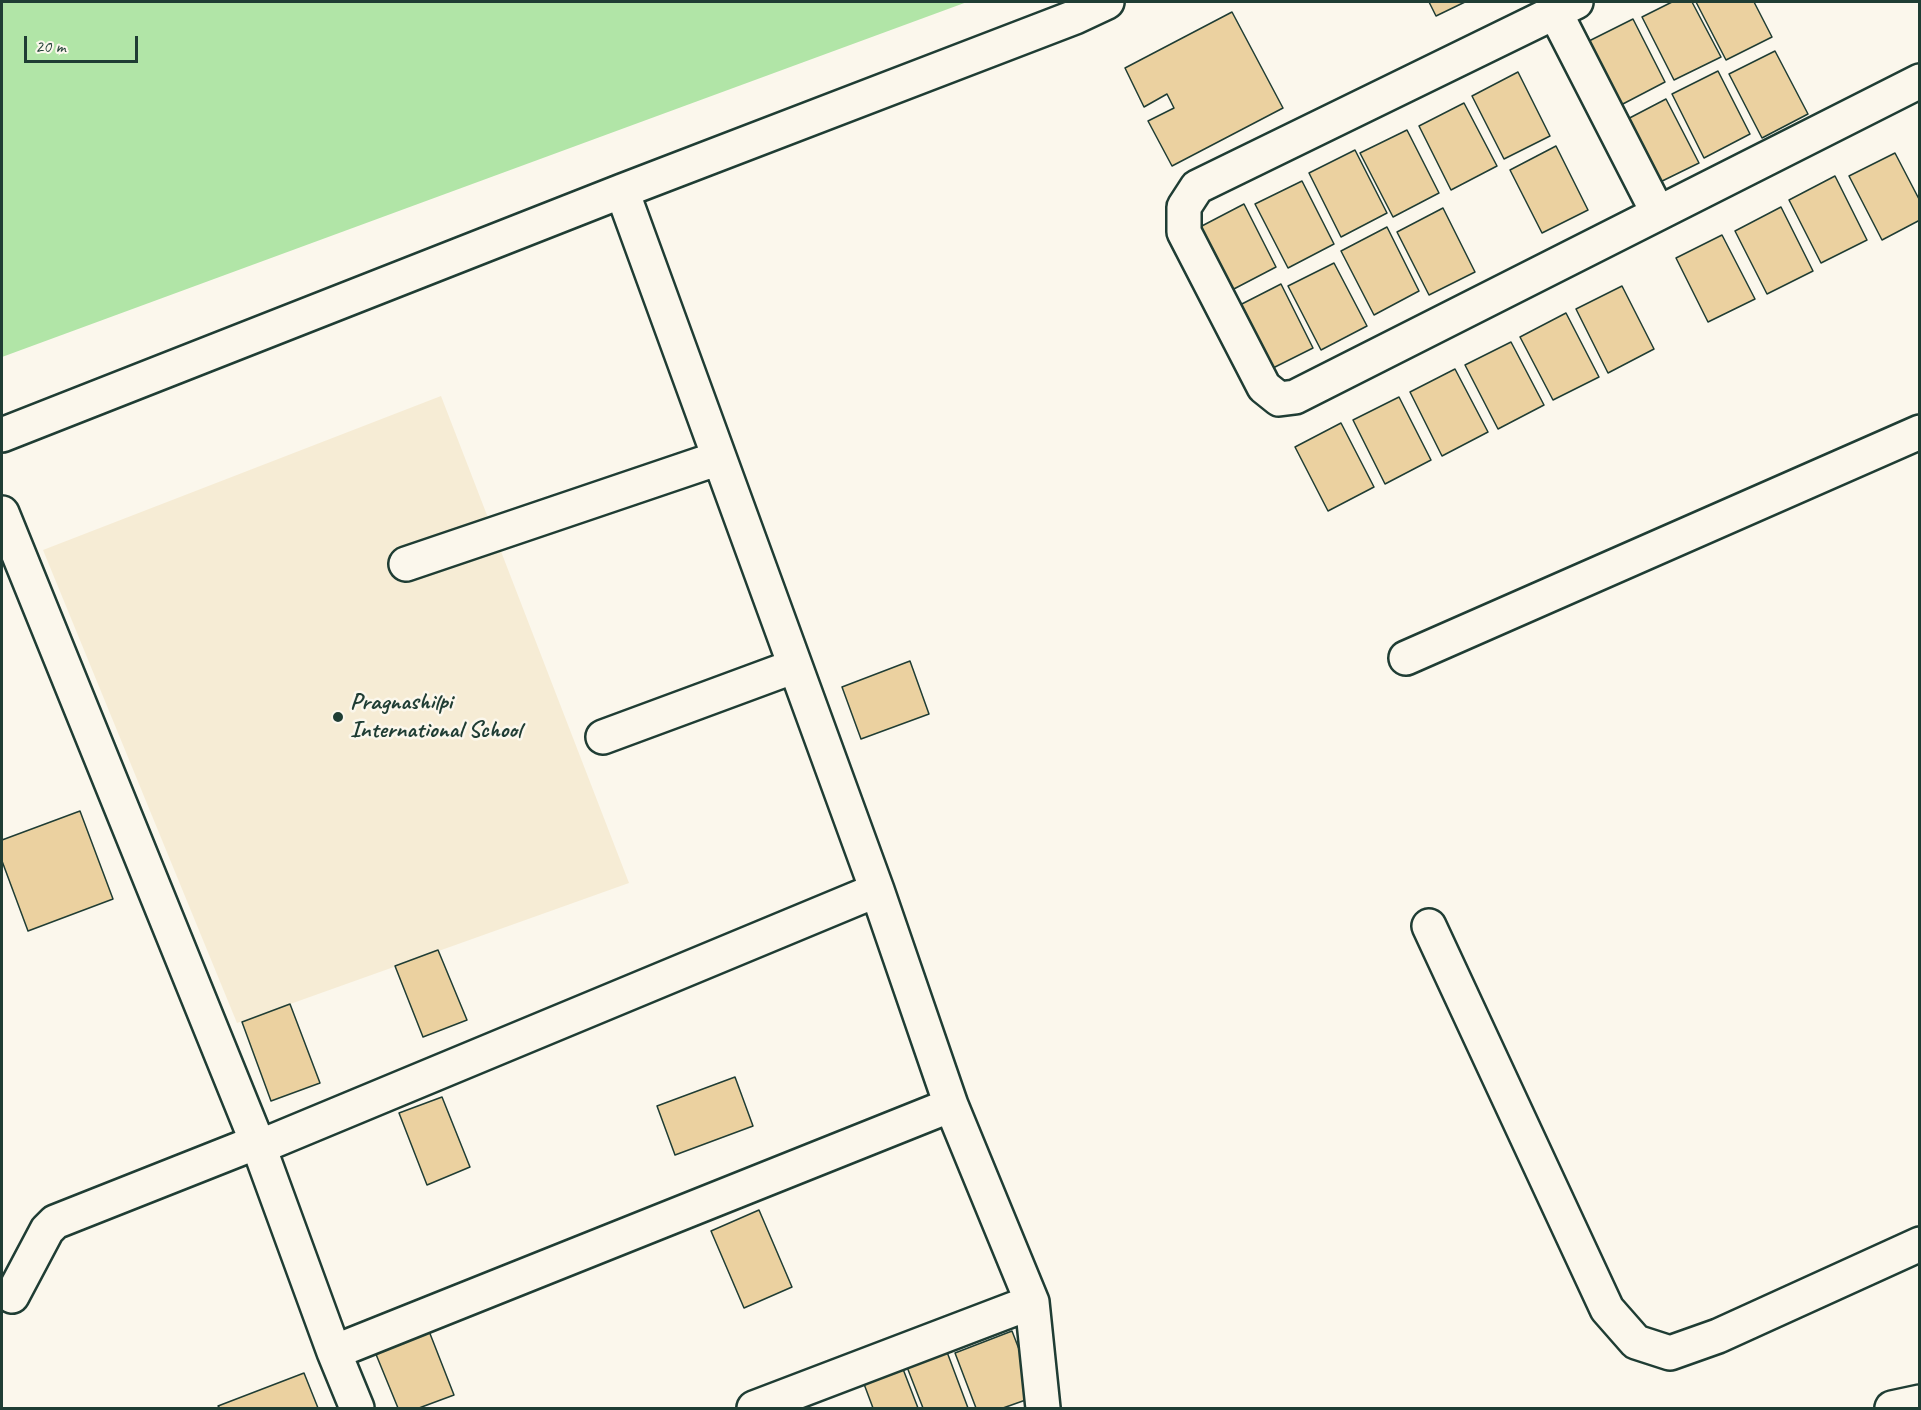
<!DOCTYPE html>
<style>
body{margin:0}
#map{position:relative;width:1921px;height:1410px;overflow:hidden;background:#fbf7ec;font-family:Caveat,sans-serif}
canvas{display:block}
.frame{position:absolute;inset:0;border:3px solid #1f3d34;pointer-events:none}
.scale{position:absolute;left:24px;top:36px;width:114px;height:27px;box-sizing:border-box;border:3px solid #1f3d34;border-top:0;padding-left:8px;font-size:18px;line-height:21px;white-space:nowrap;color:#1f3d34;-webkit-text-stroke:4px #fbf7ec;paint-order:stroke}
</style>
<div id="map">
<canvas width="1921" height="1410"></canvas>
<div class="frame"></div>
<div class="scale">20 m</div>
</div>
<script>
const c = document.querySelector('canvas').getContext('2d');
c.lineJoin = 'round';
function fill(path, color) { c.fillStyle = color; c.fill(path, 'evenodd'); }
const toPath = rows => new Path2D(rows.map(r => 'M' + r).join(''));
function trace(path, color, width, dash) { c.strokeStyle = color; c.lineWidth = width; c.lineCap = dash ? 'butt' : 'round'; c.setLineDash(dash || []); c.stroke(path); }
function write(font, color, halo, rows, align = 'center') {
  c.font = font + ' Caveat,sans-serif'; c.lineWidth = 5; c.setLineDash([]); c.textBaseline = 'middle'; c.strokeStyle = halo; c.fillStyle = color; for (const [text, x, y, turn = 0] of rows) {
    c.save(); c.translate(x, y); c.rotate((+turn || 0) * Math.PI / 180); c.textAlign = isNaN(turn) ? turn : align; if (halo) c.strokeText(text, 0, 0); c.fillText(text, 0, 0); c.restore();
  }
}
fill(toPath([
 [441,396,629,883,237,1023,43,550]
]), '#f6ecd5');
fill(toPath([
 [2,2,967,2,2,357]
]), '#b1e5a7');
const building = toPath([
 [1429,2,1465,2,1436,16,1429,2],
 [1672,2,1692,2,1721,57,1674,80,1642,17,1672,2],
 [1696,2,1754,2,1772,37,1726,60,1696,2],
 [1232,12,1283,108,1172,166,1148,121,1174,108,1167,94,1144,107,1125,68,1232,12],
 [1633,19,1665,82,1619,106,1587,42,1633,19],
 [1775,51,1808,114,1762,138,1729,74,1775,51],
 [1718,71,1750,134,1704,158,1672,94,1718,71],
 [1518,72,1550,136,1504,159,1472,96,1518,72],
 [1666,99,1699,163,1652,186,1620,123,1666,99],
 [1464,103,1497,166,1451,190,1419,126,1464,103],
 [1407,130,1439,193,1393,217,1360,153,1407,130],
 [1556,146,1588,210,1542,233,1510,170,1556,146],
 [1355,150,1387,213,1341,237,1309,173,1355,150],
 [1895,153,1920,201,1920,220,1882,240,1849,176,1895,153],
 [1835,176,1867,240,1821,263,1789,200,1835,176],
 [1302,181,1334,244,1288,268,1255,204,1302,181],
 [1244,204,1276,267,1230,291,1198,228,1244,204],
 [1781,207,1813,271,1767,294,1735,231,1781,207],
 [1443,208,1475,272,1429,295,1397,232,1443,208],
 [1387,227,1419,291,1374,315,1341,251,1387,227],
 [1722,235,1755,299,1708,322,1676,258,1722,235],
 [1334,263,1367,326,1321,350,1288,286,1334,263],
 [1281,284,1313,348,1267,371,1234,308,1281,284],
 [1622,286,1654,349,1608,373,1576,309,1622,286],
 [1566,313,1599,377,1553,400,1520,337,1566,313],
 [1511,342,1544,405,1498,429,1465,365,1511,342],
 [1455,369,1488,432,1442,456,1410,392,1455,369],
 [1399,397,1431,460,1385,484,1353,420,1399,397],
 [1341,423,1374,487,1328,511,1295,447,1341,423],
 [910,661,929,714,861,739,842,687,910,661],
 [80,811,113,899,28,931,2,861,2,840,80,811],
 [438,950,467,1020,423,1037,395,966,438,950],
 [290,1004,320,1083,271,1101,242,1022,290,1004],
 [735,1077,753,1126,675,1155,657,1106,735,1077],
 [442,1097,470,1167,427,1185,399,1113,442,1097],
 [759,1210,792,1287,744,1308,711,1231,759,1210],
 [427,1326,454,1395,419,1408,398,1408,373,1347,427,1326],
 [1012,1331,1037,1396,1003,1408,976,1408,955,1353,1012,1331],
 [947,1352,968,1408,923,1408,907,1367,947,1352],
 [903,1369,918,1408,873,1408,864,1384,903,1369],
 [304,1373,318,1408,220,1408,218,1406,304,1373]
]);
fill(building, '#ebd1a0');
trace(building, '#1f3d34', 1.5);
const street = toPath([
 [1576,2,1197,187,1184,207,1184,232,1264,387,1279,399,1295,397,1920,81],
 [1555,12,1658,213],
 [622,191,877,890,951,1105,1032,1302,1043,1408],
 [2,435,622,191,1075,17,1107,2],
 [2,513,259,1147,334,1352,357,1408],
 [406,564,719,458],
 [1406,658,1920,432],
 [603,737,795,666],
 [1429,926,1607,1309,1636,1342,1670,1353,1718,1336,1920,1244],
 [259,1147,877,890],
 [12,1296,47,1230,55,1222,257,1142],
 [334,1352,951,1105],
 [754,1408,1032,1302],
 [1892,1408,1920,1402]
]);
trace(street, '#1f3d34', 38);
trace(street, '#fbf7ec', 33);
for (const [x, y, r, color] of [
 [338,717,6,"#1f3d34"]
]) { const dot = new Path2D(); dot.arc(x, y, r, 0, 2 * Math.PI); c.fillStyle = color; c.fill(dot); trace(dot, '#fbf7ec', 2); }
write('bold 24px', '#1f3d34', '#fbf7ec', [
 ["Pragnashilpi",350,703],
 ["International School",350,731]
], 'left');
</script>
